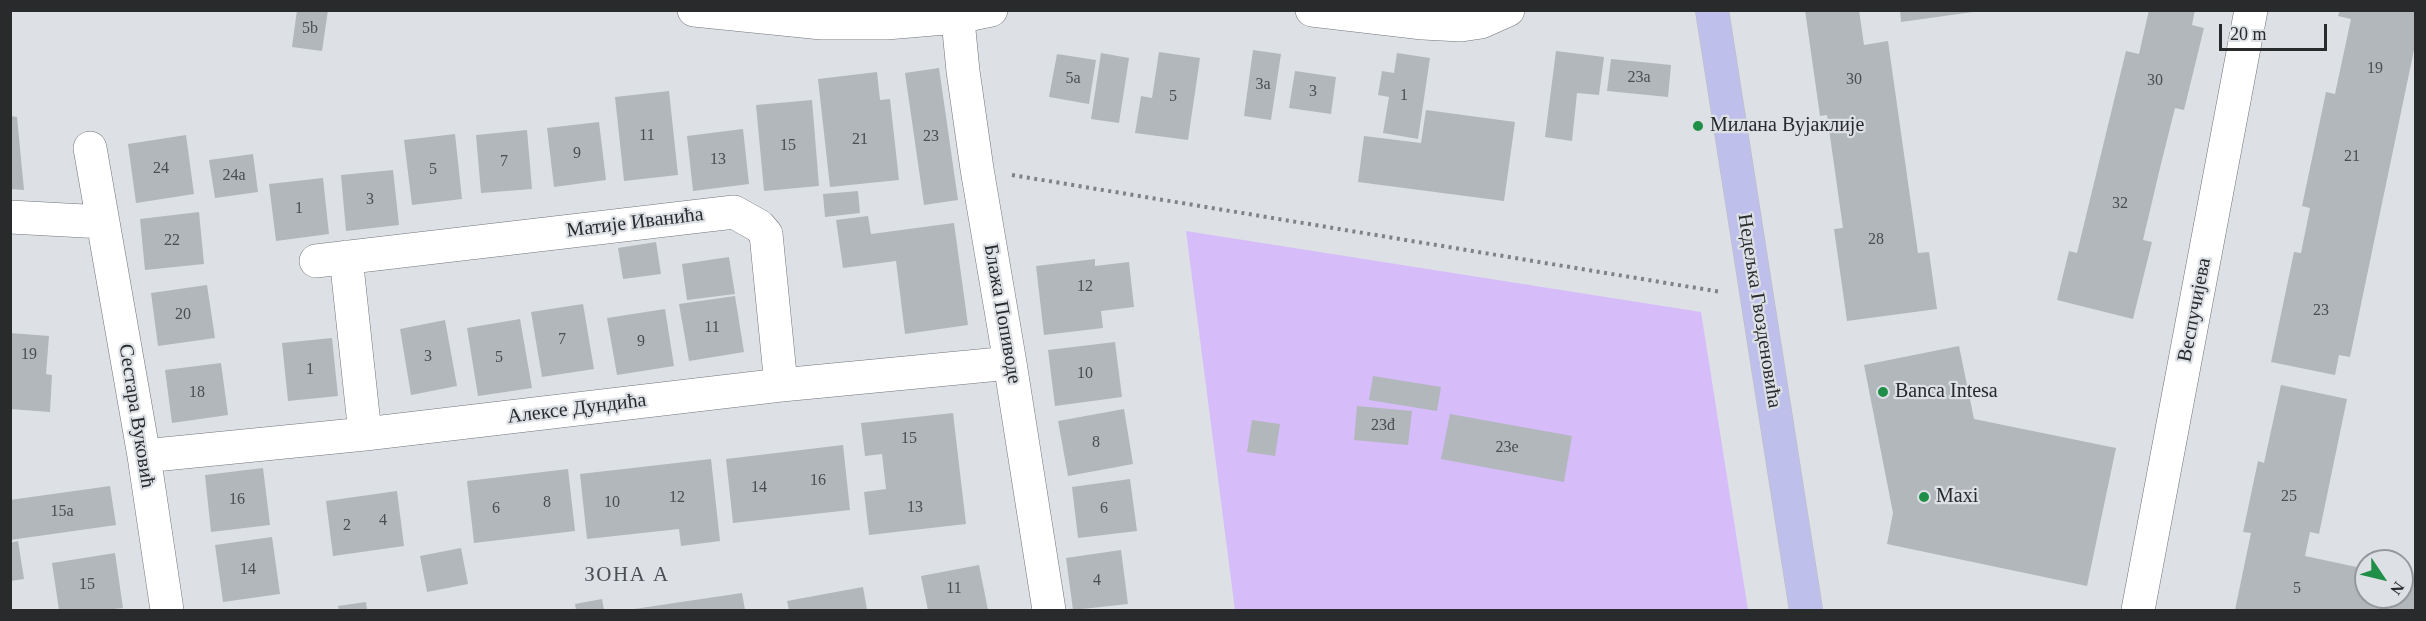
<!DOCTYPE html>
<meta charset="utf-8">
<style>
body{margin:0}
#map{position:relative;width:2426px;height:621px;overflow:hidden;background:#dde1e6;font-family:Georgia,serif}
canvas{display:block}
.frame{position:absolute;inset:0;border:12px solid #292a2c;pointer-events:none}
.north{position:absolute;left:2354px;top:549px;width:60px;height:60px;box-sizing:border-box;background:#dde1e6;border:2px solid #95989c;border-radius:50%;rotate:125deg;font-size:16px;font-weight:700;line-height:24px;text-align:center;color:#292a2c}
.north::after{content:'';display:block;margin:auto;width:21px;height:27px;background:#1f8e47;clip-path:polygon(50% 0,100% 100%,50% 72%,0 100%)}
.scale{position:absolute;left:2219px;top:24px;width:108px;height:27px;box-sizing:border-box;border:3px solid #292a2c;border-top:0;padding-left:8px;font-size:18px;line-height:21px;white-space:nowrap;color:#292a2c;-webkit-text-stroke:4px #dde1e6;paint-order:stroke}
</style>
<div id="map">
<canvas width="2426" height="621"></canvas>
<div class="frame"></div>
<div class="north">N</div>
<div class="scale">20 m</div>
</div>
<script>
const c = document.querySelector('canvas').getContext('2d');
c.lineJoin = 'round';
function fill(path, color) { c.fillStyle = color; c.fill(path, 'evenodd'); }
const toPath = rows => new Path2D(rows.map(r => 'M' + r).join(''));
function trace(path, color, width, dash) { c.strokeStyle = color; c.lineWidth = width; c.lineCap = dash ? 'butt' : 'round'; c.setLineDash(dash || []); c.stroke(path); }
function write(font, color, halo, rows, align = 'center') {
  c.font = font + ' Georgia,serif'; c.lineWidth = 4.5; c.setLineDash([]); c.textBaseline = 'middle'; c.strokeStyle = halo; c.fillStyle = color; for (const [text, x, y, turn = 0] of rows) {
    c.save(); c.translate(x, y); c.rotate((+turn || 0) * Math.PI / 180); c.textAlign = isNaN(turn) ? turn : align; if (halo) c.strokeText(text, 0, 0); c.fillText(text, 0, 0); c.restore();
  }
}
fill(toPath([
 [1186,231,1701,312,1748,610,1235,610]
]), '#d6bcf9');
fill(toPath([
 [297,10,328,10,322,51,292,47],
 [1805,10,1859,10,1864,45,1888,41,1918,253,1929,252,1937,309,1847,321,1834,229,1843,228,1827,115,1820,116],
 [1900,10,1973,10,1973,12,1901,22],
 [2149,10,2195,10,2192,25,2204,28,2184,110,2175,108,2160,168,2143,240,2152,242,2133,319,2057,300,2069,251,2077,253,2126,51,2139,54],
 [2340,10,2415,10,2415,45,2350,357,2339,355,2335,375,2271,362,2294,252,2301,253,2310,208,2302,206,2326,92,2335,94,2351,19,2338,16],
 [1253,50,1281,54,1271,120,1244,116],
 [1556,51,1604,57,1599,95,1577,93,1572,141,1545,137],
 [1159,52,1200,58,1188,140,1135,133,1141,96,1152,98],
 [1101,53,1129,58,1119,123,1091,119],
 [1397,53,1430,58,1418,139,1383,133,1389,97,1378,95,1382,71,1394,73],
 [1057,54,1096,60,1089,104,1049,97],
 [1611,59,1671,65,1668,97,1607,91],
 [939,68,958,200,924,205,905,73],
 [1295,71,1336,77,1331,114,1289,108],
 [877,72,880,100,890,99,899,180,830,187,818,79],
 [669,91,678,175,624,181,615,97],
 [812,100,819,186,764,191,756,105],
 [1426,110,1515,122,1504,201,1358,182,1364,136,1421,143],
 [10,116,17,117,24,190,10,189],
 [599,122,606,180,554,187,547,128],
 [743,129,749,184,693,191,687,136],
 [527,130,532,189,481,193,476,135],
 [455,134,462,199,412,205,404,140],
 [186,135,194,194,136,203,128,144],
 [253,154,258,192,215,198,209,160],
 [393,170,399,225,346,231,341,175],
 [323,178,329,234,276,241,269,184],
 [858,191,860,213,825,217,823,194],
 [199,212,204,264,145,270,140,219],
 [868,216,871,234,954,223,968,325,905,334,896,261,843,268,836,220],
 [656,242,661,274,623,279,618,248],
 [729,257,735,294,687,300,682,264],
 [1095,259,1095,266,1129,262,1134,307,1101,311,1103,328,1044,335,1036,266],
 [207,285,215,338,158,346,151,293],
 [735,296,744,352,689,361,679,304],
 [583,304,594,369,542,377,531,312],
 [665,309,674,366,617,375,607,318],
 [520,319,532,388,478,396,467,328],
 [445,320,457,386,411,395,400,329],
 [10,333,49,336,46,374,52,375,50,412,10,409],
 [332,338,338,396,288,401,282,343],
 [1115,342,1122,397,1055,406,1048,350],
 [1959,346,1974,419,2116,448,2087,586,1887,544,1893,513,1864,365],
 [221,363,228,415,172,423,165,370],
 [1373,376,1441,387,1437,411,1369,400],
 [2281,385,2347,399,2319,534,2310,532,2305,556,2366,569,2366,597,2402,597,2402,576,2415,579,2415,610,2235,610,2251,533,2243,532,2258,461,2264,463],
 [1357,406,1412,411,1408,445,1354,440],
 [1124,409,1133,464,1068,476,1058,421],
 [953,413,966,524,869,535,864,492,886,489,882,454,865,456,861,423],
 [1450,414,1572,436,1564,482,1441,459],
 [1252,420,1280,424,1275,456,1247,452],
 [843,445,850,510,733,523,726,459],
 [711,459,720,541,681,546,679,529,587,539,580,474],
 [263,468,270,525,211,532,205,475],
 [568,469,575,531,474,543,467,481],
 [1130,479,1137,531,1078,538,1072,487],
 [110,486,116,525,10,540,10,500],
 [397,491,404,546,333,556,326,501],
 [272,537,280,594,223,602,215,545],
 [18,541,24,579,10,581,10,543],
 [461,548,468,584,427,592,420,556],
 [1121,550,1128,604,1073,610,1066,558],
 [115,553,123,608,105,610,59,610,52,563],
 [979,565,988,610,928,610,921,576],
 [863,587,867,610,789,610,787,601],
 [742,593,745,610,634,610,634,609],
 [602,599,604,610,576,610,575,604],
 [366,602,367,610,339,610,338,606]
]), '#b1b7bb');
const minor = toPath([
 [694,10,822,23,886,23,957,17,991,10],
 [957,10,963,71,977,169,1010,363,1049,610],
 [1312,10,1423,23,1461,25,1481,22,1508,10],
 [90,148,144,456,167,610],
 [10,217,103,222],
 [346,257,365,434],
 [316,261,734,212,759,226,766,234,781,385],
 [144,456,365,434,781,385,1010,363],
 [2138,610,2251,10]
]);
const major = toPath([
 [1712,10,1806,610]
]);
trace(minor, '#717479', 34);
trace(major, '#bfbfc0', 34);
trace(toPath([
 [1012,175,1721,292]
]), '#808286', 4, [3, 4.5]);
trace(minor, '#fff', 33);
trace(major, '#bebfeb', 33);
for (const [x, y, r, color] of [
 [1698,126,6,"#1f8e47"],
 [1883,392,6,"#1f8e47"],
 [1924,497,6,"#1f8e47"]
]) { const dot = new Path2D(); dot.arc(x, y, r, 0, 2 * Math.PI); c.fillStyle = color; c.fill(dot); trace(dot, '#dde1e6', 2); }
write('16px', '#4b4d50', null, [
 ["5b",310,29],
 ["19",2375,69],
 ["23a",1639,78],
 ["5a",1073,79],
 ["30",1854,80],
 ["30",2155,81],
 ["3a",1263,85],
 ["3",1313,92],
 ["1",1404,96],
 ["5",1173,97],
 ["11",647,136],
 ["23",931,137],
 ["21",860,140],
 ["15",788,146],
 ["9",577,154],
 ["21",2352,157],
 ["13",718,160],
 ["7",504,162],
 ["24",161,169],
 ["5",433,170],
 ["24a",234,176],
 ["3",370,200],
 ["32",2120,204],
 ["1",299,209],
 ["28",1876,240],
 ["22",172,241],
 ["12",1085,287],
 ["23",2321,311],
 ["20",183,315],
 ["11",712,328],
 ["7",562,340],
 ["9",641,342],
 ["19",29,355],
 ["3",428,357],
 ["5",499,358],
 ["1",310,370],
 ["10",1085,374],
 ["18",197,393],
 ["23đ",1383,426],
 ["15",909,439],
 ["8",1096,443],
 ["23e",1507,448],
 ["16",818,481],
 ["14",759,488],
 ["25",2289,497],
 ["12",677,498],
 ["16",237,500],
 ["8",547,503],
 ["10",612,503],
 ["13",915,508],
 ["6",496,509],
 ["6",1104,509],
 ["15a",62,512],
 ["4",383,521],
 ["2",347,526],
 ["14",248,570],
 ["4",1097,581],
 ["15",87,585],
 ["11",954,589],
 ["5",2297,589]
]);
write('20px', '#292a2c', '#dde1e6', [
 ["Милана Вујаклије",1710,126],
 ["Banca Intesa",1895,392],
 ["Maxi",1936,497]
], 'left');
write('20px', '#292a2c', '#dde1e6', [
 ["Матије Иванића",635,223,-7],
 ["Веспучијева",2195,310,-79],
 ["Недељка Гвозденовића",1759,311,81],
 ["Блажа Попиводе",1002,314,80],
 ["Алексе Дундића",577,409,-7],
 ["Сестара Вуковић",136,416,81]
]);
c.letterSpacing = '1.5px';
write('21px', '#4b4e53', '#dde1e6', [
 ["ЗОНА А",627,575]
]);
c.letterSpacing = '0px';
</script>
